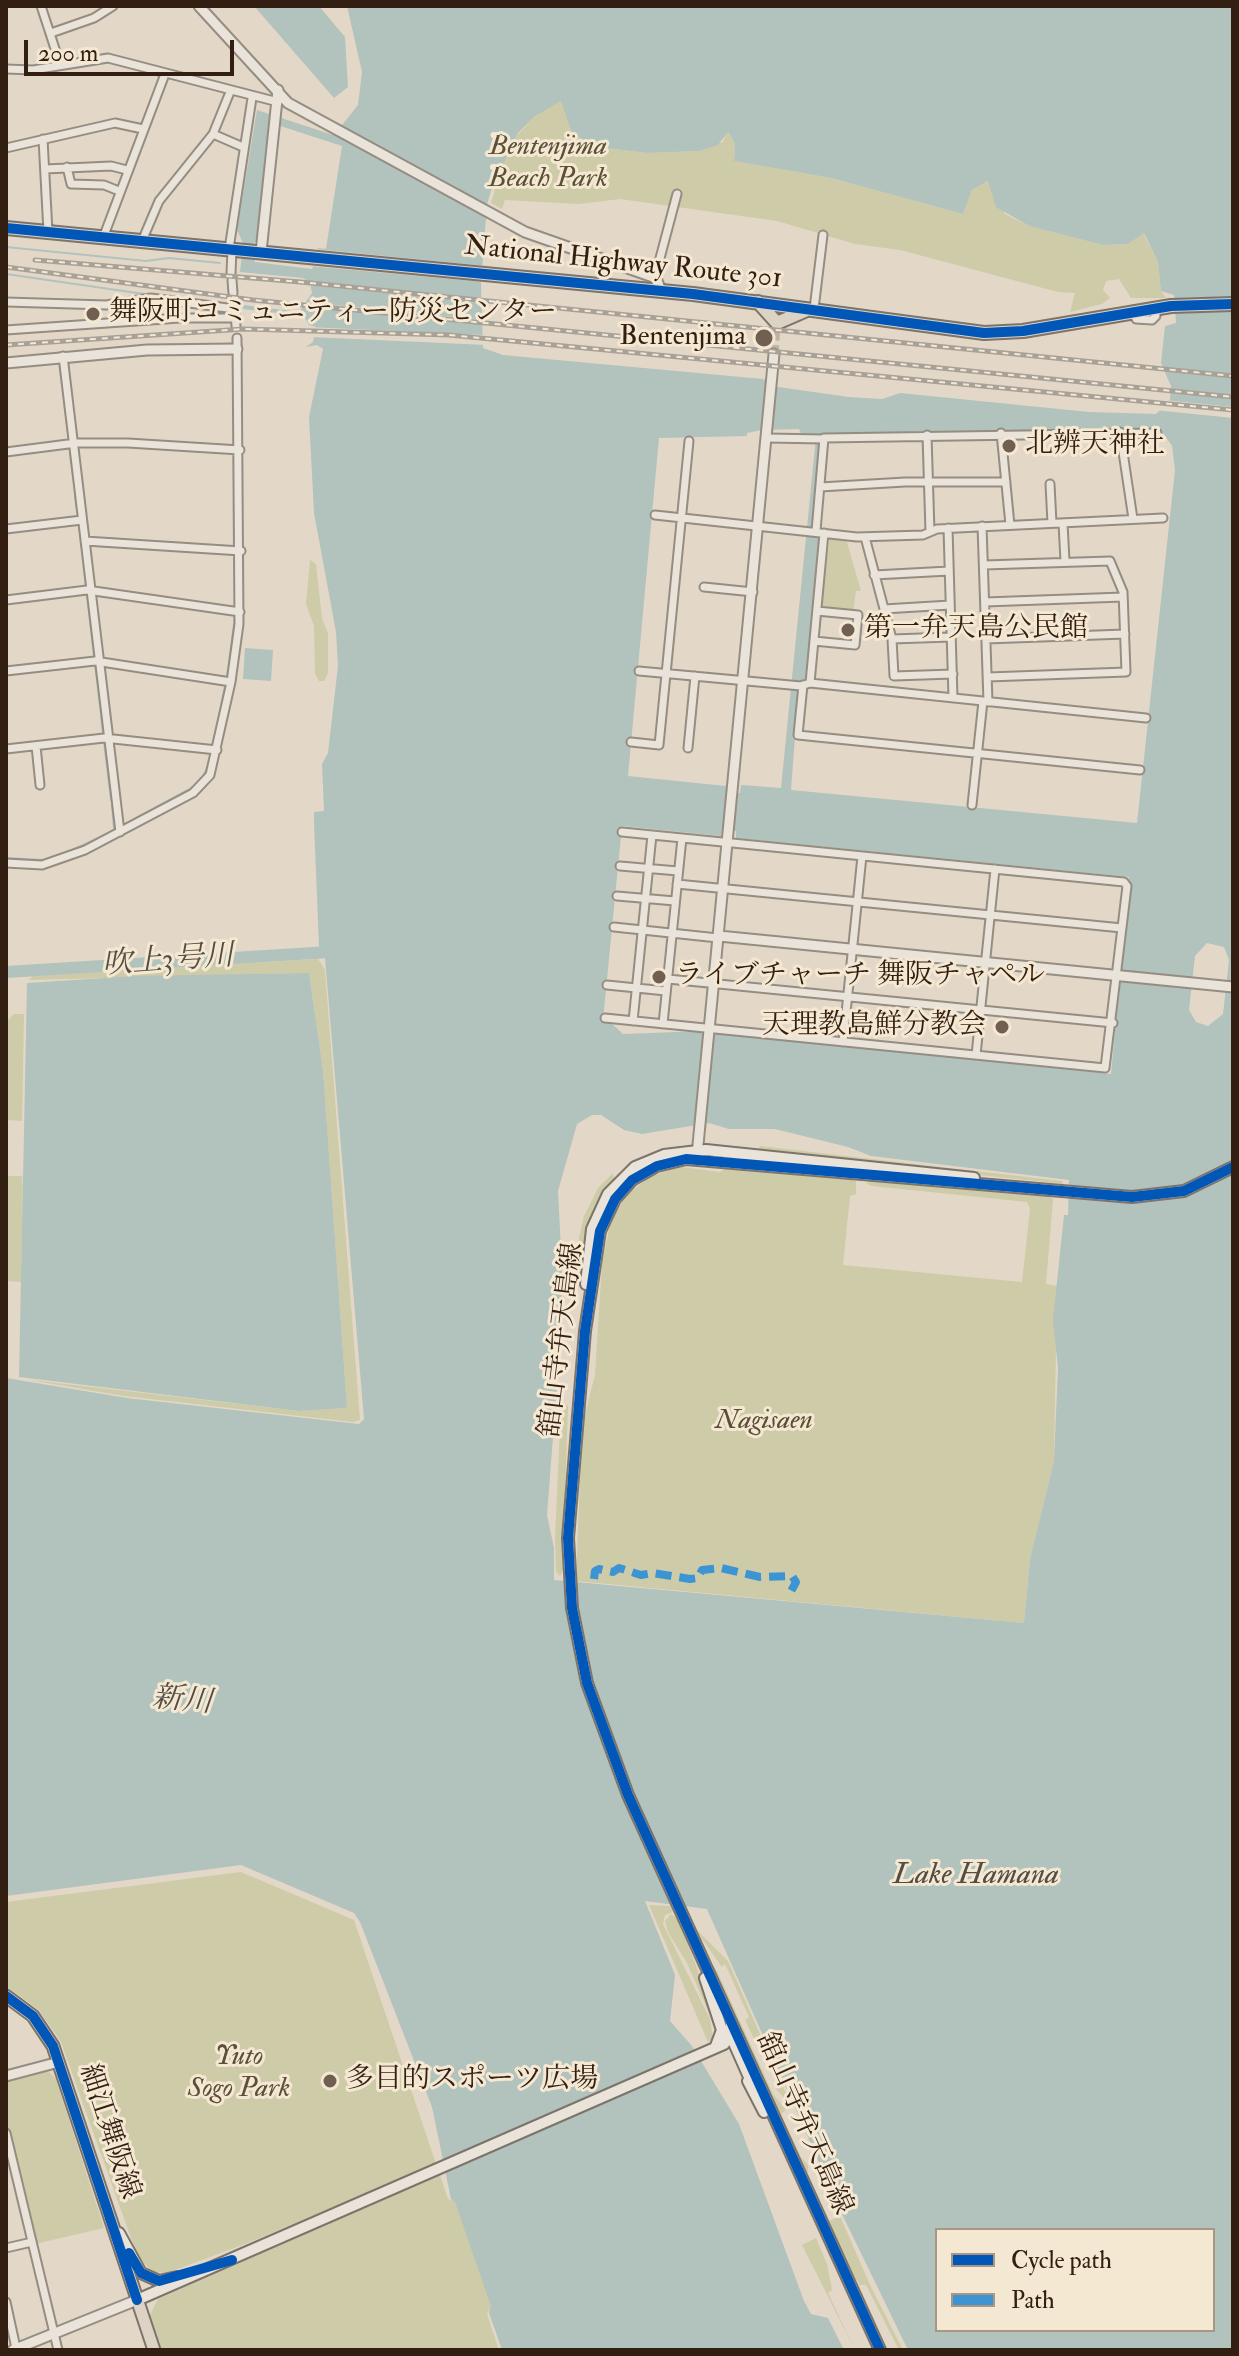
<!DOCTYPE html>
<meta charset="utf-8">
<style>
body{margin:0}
#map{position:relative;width:1239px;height:2356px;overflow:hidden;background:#e3d8c7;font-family:"IM FELL Double Pica",serif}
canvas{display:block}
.frame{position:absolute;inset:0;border:8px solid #331f12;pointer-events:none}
.legend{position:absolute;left:935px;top:2228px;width:280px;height:104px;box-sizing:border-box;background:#f5e8d2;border:2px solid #a79885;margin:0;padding:10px 14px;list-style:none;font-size:24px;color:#331f12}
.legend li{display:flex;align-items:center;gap:16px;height:40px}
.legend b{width:40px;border:2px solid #a79885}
.scale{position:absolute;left:24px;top:40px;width:210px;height:36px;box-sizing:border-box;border:4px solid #331f12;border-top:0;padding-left:10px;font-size:24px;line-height:28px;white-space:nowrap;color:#331f12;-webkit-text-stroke:6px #f5e8d2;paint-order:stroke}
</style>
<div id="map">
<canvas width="1239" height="2356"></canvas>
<div class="frame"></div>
<ul class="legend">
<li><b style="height:10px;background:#0057b8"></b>Cycle path</li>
<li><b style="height:10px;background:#3d94d3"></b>Path</li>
</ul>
<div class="scale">200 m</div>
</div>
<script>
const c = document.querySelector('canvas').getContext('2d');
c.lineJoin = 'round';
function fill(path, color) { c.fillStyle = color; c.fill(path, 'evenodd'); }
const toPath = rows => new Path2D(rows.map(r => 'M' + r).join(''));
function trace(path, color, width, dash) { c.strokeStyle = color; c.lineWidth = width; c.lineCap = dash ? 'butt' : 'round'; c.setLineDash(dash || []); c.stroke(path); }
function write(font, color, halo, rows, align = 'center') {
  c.font = font + ' "IM FELL Double Pica","Noto Serif JP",serif'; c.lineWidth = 6; c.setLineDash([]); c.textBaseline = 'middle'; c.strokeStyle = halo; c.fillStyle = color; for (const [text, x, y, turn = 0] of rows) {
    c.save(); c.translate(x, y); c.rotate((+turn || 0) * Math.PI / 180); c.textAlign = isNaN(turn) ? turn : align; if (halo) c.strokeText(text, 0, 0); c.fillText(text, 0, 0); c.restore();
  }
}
fill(toPath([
 [562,100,572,133,597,147,648,153,699,151,723,142,727,131,735,144,734,161,831,178,963,214,972,190,989,181,1005,214,1029,226,1103,245,1128,244,1143,233,1158,262,1161,291,1166,298,1131,298,1119,279,1106,281,1103,290,1110,298,1102,304,1070,312,1075,293,1058,292,900,250,855,244,777,221,620,199,579,204,505,200,502,209,491,203,495,190,492,187,511,142,534,117],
 [830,537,846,539,861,591,856,591,853,613,820,608],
 [310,560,316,564,322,619,328,633,328,673,324,681,319,681,315,674,314,626,306,604],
 [318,959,325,970,360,1420,353,1422,124,1396,23,1379,299,1411,347,1408,323,1070,309,973,29,980,33,976],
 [14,1014,24,1014,22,1121,6,1120,6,1022],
 [760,1146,1062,1181,1063,1184,757,1151],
 [23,1166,20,1348,21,1282,6,1281,6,1176,22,1176,22,1191],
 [730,1166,841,1176,856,1181,856,1194,850,1196,843,1265,1022,1282,1030,1209,1027,1202,872,1186,867,1184,870,1179,1047,1195,1053,1199,1046,1284,1057,1286,1054,1461,1030,1559,1024,1623,576,1581,582,1426,595,1375,602,1263,610,1225,625,1196,651,1176,681,1167,720,1172],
 [613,1173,614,1178,590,1218,581,1283,577,1286,577,1247,584,1216,598,1188],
 [564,1402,568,1406,566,1468,563,1571,560,1576,556,1572,555,1538,561,1406],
 [241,1872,354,1920,436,2164,245,2244,167,2273,152,2272,137,2255,61,2042,39,2010,6,1986,6,1902],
 [649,1905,671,1906,673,1912,665,1915,663,1924,710,2019,713,2039,708,2042],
 [671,1914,678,1919,718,2023,718,2034,687,1963,668,1932,665,1921],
 [693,1926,728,1961,792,2107,776,2089,780,2085,759,2038,755,2041,745,2020,749,2017,725,1964,722,1967],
 [707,1958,717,1971,773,2094,786,2110,781,2114,801,2157,808,2165,808,2172,804,2171],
 [48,2071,56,2079,104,2228,35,2244,6,2122,6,2081],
 [440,2175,448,2199,455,2201,492,2306,487,2314,499,2350,160,2350,149,2317,158,2299],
 [840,2216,870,2285,903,2350,899,2350,866,2285,860,2285,845,2262,825,2223],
 [816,2238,827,2264,832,2290,828,2293,855,2350,802,2245]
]), '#cdcba8');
fill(toPath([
 [254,6,319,6,345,37,348,87,334,98],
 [347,6,1233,6,1233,2350,908,2350,841,2212,707,1909,645,1901,675,1975,670,2021,692,2046,739,2124,804,2301,811,2314,828,2318,844,2350,502,2350,489,2313,491,2306,455,2202,451,2199,432,2107,360,1922,354,1913,241,1865,6,1896,6,1378,127,1398,359,1424,364,1419,325,958,319,946,314,823,314,812,324,811,322,764,328,753,338,666,336,632,314,513,309,417,323,349,317,345,306,347,313,342,316,327,309,325,304,316,243,309,244,305,299,312,312,293,310,283,303,278,240,272,243,243,237,230,257,110,339,137,342,125,358,105,362,72],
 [561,101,572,133,597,147,648,153,699,151,718,145,728,132,735,144,734,161,831,178,963,214,972,190,988,181,996,207,1029,226,1103,245,1128,244,1144,233,1158,262,1161,291,1174,295,1176,323,1165,326,1161,363,1171,386,1170,400,1156,414,1089,412,900,393,882,399,849,397,778,387,763,379,503,355,483,348,481,283,487,205,492,187,518,133,534,117],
 [271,123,342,146,326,249,318,248,312,269,255,262,253,244,257,240],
 [799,429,802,436,816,437,781,788,741,785,740,793,726,792,726,786,628,776,659,438,747,436,747,433,762,430],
 [1120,430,1163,433,1172,446,1175,470,1137,823,791,790,799,684,806,678,820,538,814,535,822,435],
 [622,826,721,836,722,830,736,831,736,838,1129,877,1111,1074,703,1031,623,1034,610,1022,603,1020],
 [1207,943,1224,947,1229,960,1223,1014,1208,1026,1196,1022,1189,1010,1195,956],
 [592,1115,601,1115,624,1130,642,1134,709,1123,729,1129,775,1129,848,1147,871,1156,1069,1180,1068,1215,1064,1215,1053,1320,1058,1368,1054,1461,1030,1559,1024,1623,554,1580,554,1548,547,1515,561,1333,562,1270,558,1191,577,1124],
 [937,2230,1213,2230,1213,2330,937,2330],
 [245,648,273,650,271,681,243,679],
 [309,973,323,1070,347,1408,299,1411,19,1377,27,983,136,976]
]), '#b2c2bd');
fill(toPath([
 [315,249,486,266,484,282,309,266,314,263],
 [300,280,485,299,485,303,306,285],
 [304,302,486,320,486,325,301,306],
 [306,327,486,335,487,345,310,337,312,329],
 [1164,400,1233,407,1233,418,1154,410]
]), '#e3d8c7');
trace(toPath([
 [6,247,146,261,169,258,220,263],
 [6,274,151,295],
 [229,353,233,355,234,397],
 [59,362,64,398],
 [64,401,69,440],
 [70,448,71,464],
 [72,467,74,483],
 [75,497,78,516],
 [79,525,86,586],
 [87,595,94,657],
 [95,665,98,688],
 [227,677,235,616],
 [98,690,101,714],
 [101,716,103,734],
 [217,728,225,686],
 [104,742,111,800],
 [202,778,208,766],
 [112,806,114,829],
 [123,825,195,786],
 [66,853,115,830],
 [6,858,44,860],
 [29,971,29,967]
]), '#b2c2bd', 2);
trace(toPath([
 [6,972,330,952,336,955]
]), '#b2c2bd', 12);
trace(toPath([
 [774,354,776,327]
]), '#c0b3a3', 9, [9, 4.5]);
const minor = toPath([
 [41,6,60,64],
 [51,33,94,18,113,6],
 [6,69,33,70,108,58,278,102],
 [213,134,243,147],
 [43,139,48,232],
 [6,148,115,123,143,129],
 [67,167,71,184,104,185,119,191],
 [45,169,111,166,127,170],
 [103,238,165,74],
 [142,241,159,201,213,134,230,92],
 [229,249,252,98],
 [231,273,232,250],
 [655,277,677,194],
 [232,280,233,293],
 [234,300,236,326],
 [6,302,106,305,151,298,235,309],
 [814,309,823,235],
 [1133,313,1136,319,1152,320,1156,316,1156,308],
 [6,330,180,318,236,318],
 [63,356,120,832],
 [1120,432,1133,519],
 [1001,433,1010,525],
 [927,435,930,532],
 [767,438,824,439],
 [6,452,76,443,128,443,240,450],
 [1050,484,1052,523],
 [820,487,905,482,1006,482],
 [655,515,857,537,923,535,937,529,1163,518],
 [1063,523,1065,561],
 [982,526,988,702],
 [948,528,953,698],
 [6,529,82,520],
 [816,531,824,438,1157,433],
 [865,537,892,639,894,676,953,674],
 [85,541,241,551],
 [984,565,1110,561,1123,592,1126,672,988,677],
 [874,575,949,571],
 [704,587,753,592],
 [6,600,87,590,240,612],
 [985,602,1123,597],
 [884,609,950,605],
 [892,639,951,637],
 [986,639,1125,634],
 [814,641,855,645,858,615,817,611],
 [6,671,95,661,231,682],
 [639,671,801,686,810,683,1146,718],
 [810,683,824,533],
 [803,685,798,735,1140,770],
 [631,742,659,745,689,441],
 [36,746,40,785],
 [688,748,695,676],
 [6,749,104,738,217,750],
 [972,805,983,701],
 [6,863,42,865,85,850,193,793,210,775,231,682,239,624,237,338],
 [620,866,678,871],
 [677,884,1122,928],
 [617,896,675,901],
 [614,927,718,938],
 [668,979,1113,1023],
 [607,985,666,991],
 [605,1018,1105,1068,1127,886,1124,882,622,832],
 [633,1021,652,835],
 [663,1024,682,838],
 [843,1042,862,856],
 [976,1055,995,869],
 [6,2133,58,2350],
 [6,2248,32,2242],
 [6,2302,16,2348]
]);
const tertiary = toPath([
 [199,6,288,103,525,232,656,278,661,291],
 [261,252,278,90],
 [6,363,147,350,237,349],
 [719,936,1233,987],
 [697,1155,774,354],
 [6,2076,59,2062],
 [13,2350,137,2300]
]);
const secondary = toPath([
 [586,1284,592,1229,608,1194,635,1167,664,1155,706,1150,974,1178],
 [705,1978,722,2030,716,2046],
 [730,2034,753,2086],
 [748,2081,764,2112],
 [119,2233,141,2273,159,2281,177,2277],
 [137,2300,724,2044,731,2035,731,2025],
 [880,2350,628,1795,587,1683,572,1608,568,1538,585,1331,600,1231,615,1199,632,1180,657,1166,686,1159,1132,1197,1184,1191,1233,1167]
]);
const primary = toPath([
 [6,1996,33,2016,53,2046,154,2350]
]);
const trunk = toPath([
 [6,228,693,294,984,333,1023,331,1171,306,1233,304],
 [758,302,777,323,807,310]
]);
trace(minor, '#958d81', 11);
trace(tertiary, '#958d81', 13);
trace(secondary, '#7c736a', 14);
trace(primary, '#7c736a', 15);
trace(trunk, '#7c736a', 16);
trace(minor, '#e9e3da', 7);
trace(tertiary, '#e9e3da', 9);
trace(secondary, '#e9e3da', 10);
trace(primary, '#dcd3c5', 11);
trace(trunk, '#dcd3c5', 12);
const rail = toPath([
 [35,260,300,282,1233,376],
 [6,267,253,300,1233,397],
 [6,345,244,329,449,335,1233,410]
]);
trace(rail, '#a7a198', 5);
trace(rail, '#f5e8d2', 2, [6]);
trace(toPath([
 [594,1579,595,1571,599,1569,613,1572,619,1568,641,1575,653,1573,690,1579,698,1578,702,1570,721,1568,760,1577,792,1576,796,1582,788,1597]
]), '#3d94d3', 8, [16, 8]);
trace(toPath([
 [6,228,693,294,984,333,1023,331,1171,306,1233,304],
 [6,1996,33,2016,53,2046,137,2300],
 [129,2253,141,2273,159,2281,232,2260],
 [880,2350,628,1795,587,1683,572,1608,568,1538,585,1331,600,1231,615,1199,632,1180,657,1166,686,1159,1132,1197,1184,1191,1233,1167]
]), '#0057b8', 10);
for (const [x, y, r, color] of [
 [93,314,8,"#716051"],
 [764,338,10,"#716051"],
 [1009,446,8,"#716051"],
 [848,630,8,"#716051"],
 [659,977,8,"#716051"],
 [1002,1027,8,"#716051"],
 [330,2081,8,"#716051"]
]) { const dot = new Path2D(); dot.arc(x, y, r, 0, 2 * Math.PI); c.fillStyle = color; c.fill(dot); trace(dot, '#f5e8d2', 3); }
write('italic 28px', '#5c4f38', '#f5e8d2', [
 ["Bentenjima",548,148],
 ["Beach Park",548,180],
 ["Nagisaen",764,1422],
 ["Yuto",239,2058],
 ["Sogo Park",239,2090]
]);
write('28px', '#331f12', '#f5e8d2', [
 ["National Highway Route 301",623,264,6],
 ["舘山寺弁天島線",563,1340,-83],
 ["舘山寺弁天島線",803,2124,66],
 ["細江舞阪線",108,2132,72]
]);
write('28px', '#331f12', '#f5e8d2', [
 ["舞阪町コミュニティー防災センター",109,314],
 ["Bentenjima",746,338,"right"],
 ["北辨天神社",1025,446],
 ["第一弁天島公民館",864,630],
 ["ライブチャーチ 舞阪チャペル",675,977],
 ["天理教島鮮分教会",986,1027,"right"],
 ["多目的スポーツ広場",346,2081]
], 'left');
write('italic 30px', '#534d44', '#f5e8d2', [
 ["吹上3号川",168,962,-4],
 ["新川",182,1702,5],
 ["Lake Hamana",976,1877]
]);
</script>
